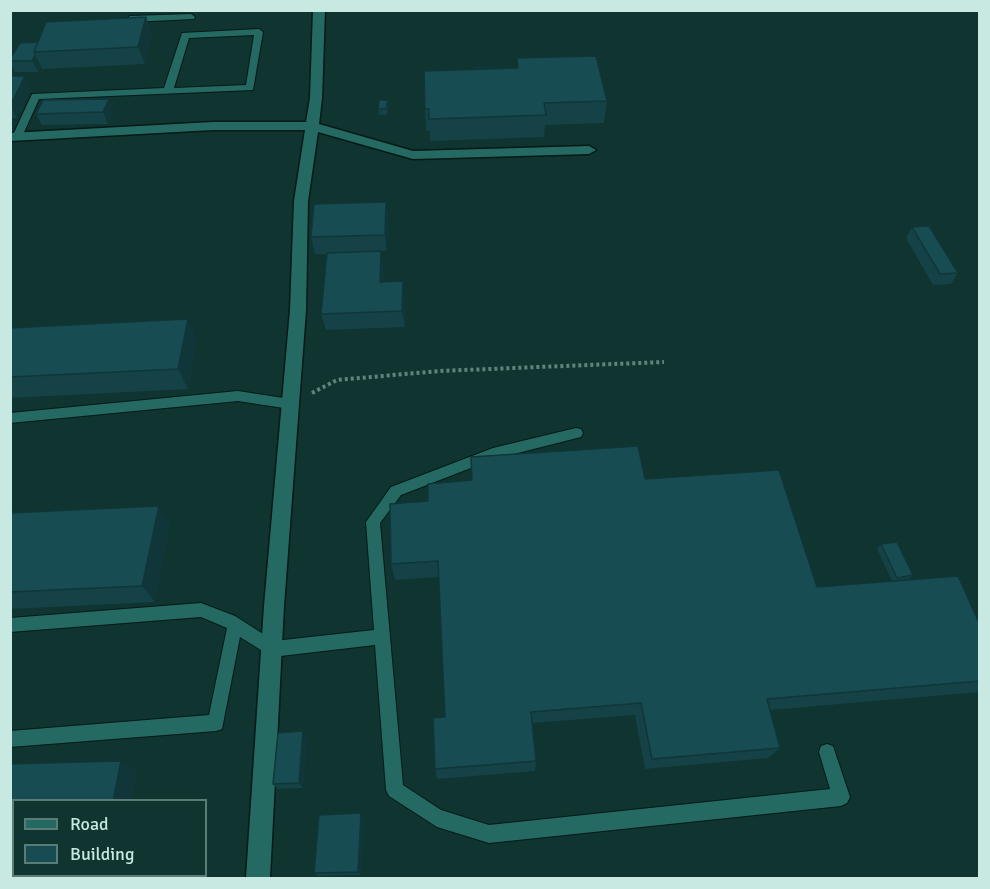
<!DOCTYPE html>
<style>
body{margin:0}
#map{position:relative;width:990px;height:889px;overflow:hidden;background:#103430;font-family:Signika,sans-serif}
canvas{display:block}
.frame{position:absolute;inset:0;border:12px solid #c8e8e2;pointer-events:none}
.legend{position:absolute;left:12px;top:799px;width:195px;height:78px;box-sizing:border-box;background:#103430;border:2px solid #5a7c77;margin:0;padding:8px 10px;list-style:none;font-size:18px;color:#c8e8e2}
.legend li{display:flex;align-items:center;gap:12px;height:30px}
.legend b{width:30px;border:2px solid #5a7c77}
</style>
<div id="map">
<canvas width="990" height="889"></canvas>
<div class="frame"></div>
<ul class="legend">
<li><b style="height:8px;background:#256a62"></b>Road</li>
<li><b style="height:16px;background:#174d52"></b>Building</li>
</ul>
</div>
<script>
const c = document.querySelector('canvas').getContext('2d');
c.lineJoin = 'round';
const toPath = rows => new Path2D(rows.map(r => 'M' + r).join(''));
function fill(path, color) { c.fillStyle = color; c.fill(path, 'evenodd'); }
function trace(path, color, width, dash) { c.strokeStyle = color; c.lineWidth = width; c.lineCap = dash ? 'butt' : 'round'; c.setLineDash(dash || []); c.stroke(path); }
fill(toPath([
 [973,10,980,10,980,13,973,11,973,10]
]), '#8e0043');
const service = toPath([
 [191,14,195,17,194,19,130,22,126,19,130,16,191,14],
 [259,29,263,32,253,90,39,99,21,139,13,139,12,137,32,94,164,88,182,33,259,29],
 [254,35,246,85,174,88,189,38,254,35],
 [238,391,290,399,295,400,297,404,295,408,290,409,238,401,10,423,10,413,238,391],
 [576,428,581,429,583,433,581,437,494,459,401,495,380,523,403,785,441,810,489,825,830,789,819,752,821,746,827,744,833,746,850,797,847,803,841,806,489,843,437,827,389,796,386,790,375,645,272,657,240,637,222,729,216,731,10,747,10,731,209,715,227,628,201,617,10,632,10,618,201,603,235,616,274,641,374,630,366,522,391,487,493,448,576,428]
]);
const minor = toPath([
 [313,10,325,10,322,98,319,124,413,151,589,146,596,150,589,154,413,159,318,132,308,201,306,310,284,606,270,878,246,878,264,606,290,310,294,201,305,130,213,130,10,141,10,133,213,122,306,122,310,98,313,10]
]);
trace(service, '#051a17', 2);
trace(minor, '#051a17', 3);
trace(toPath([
 [312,393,337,380,439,371,664,362]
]), '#60837e', 4, [3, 3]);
fill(service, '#256a62');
fill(minor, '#256a62');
fill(toPath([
 [146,17,152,34,145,64,42,69,41,66,38,72,15,72,10,63,10,59,38,42],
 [517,58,607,101,604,123,545,125,544,137,430,141,430,131,426,131,425,109,474,69,517,68],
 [10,76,30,88,17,118,10,118],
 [109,99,113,110,108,124,42,125,36,114],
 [388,100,388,106,387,115,379,115,378,109],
 [386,202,388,218,387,251,381,251,383,268,383,282,405,297,405,327,326,330,321,314,327,254,315,254,311,237],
 [912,227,958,273,951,284,933,285,906,238],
 [188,319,197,340,188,389,10,398,10,328],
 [471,457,645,479,817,587,892,581,877,549,881,544,913,575,908,580,980,625,980,692,770,710,780,748,768,758,645,769,635,715,532,723,536,761,535,771,437,779,435,769,445,717,439,577,395,580,391,564,428,501,472,480],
 [159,506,170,524,155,602,10,609,10,513],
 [303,731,307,737,303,788,278,789,273,784],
 [10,764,137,771,131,801,14,801,14,858,10,858],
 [361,813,364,817,361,875,318,876,314,873]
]), '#144247');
fill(toPath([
 [146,17,152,34,145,64,138,47],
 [35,55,41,66,38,72,32,61],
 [25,76,30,88,17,118,10,106],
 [109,99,113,110,108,124,103,112],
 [386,202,388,218,387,251,385,235],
 [381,251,383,268,382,298,380,282],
 [403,281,405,297,405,327,402,311],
 [188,319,197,340,188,389,178,369],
 [159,506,170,524,155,602,142,586],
 [303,731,307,737,303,788,299,783],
 [121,761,137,771,131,801,113,801],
 [361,813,364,817,361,875,358,872]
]), '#103639');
const building = toPath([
 [146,17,138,47,34,52,46,22,146,17],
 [38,42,34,52,35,55,32,61,10,61,10,59,20,43,38,42],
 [596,56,607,101,544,103,546,115,429,119,429,109,425,109,424,71,518,68,517,58,596,56],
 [474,67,494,67,494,68,474,69,474,67],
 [10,76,25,76,10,106,10,76],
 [109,99,103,112,36,114,43,100,109,99],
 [379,100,388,100,386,109,378,109,379,100],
 [386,202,385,235,311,237,314,204,386,202],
 [929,226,958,273,940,274,912,227,929,226],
 [381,251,380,282,403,281,402,311,321,314,327,253,381,251],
 [188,319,178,369,10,377,10,328,188,319],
 [638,446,645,479,779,470,817,587,958,576,980,625,980,681,767,699,780,748,652,759,641,703,531,712,536,761,435,769,433,718,445,717,438,561,391,564,390,504,428,501,428,484,472,480,471,457,638,446],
 [159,506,142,586,10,592,10,513,159,506],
 [897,542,913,575,897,578,881,544,897,542],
 [303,731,299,783,273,784,278,733,303,731],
 [121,761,113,801,14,801,14,851,10,851,10,764,121,761],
 [361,813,358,872,314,873,319,815,361,813]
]);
fill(building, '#174d52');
trace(building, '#103639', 1.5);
</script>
